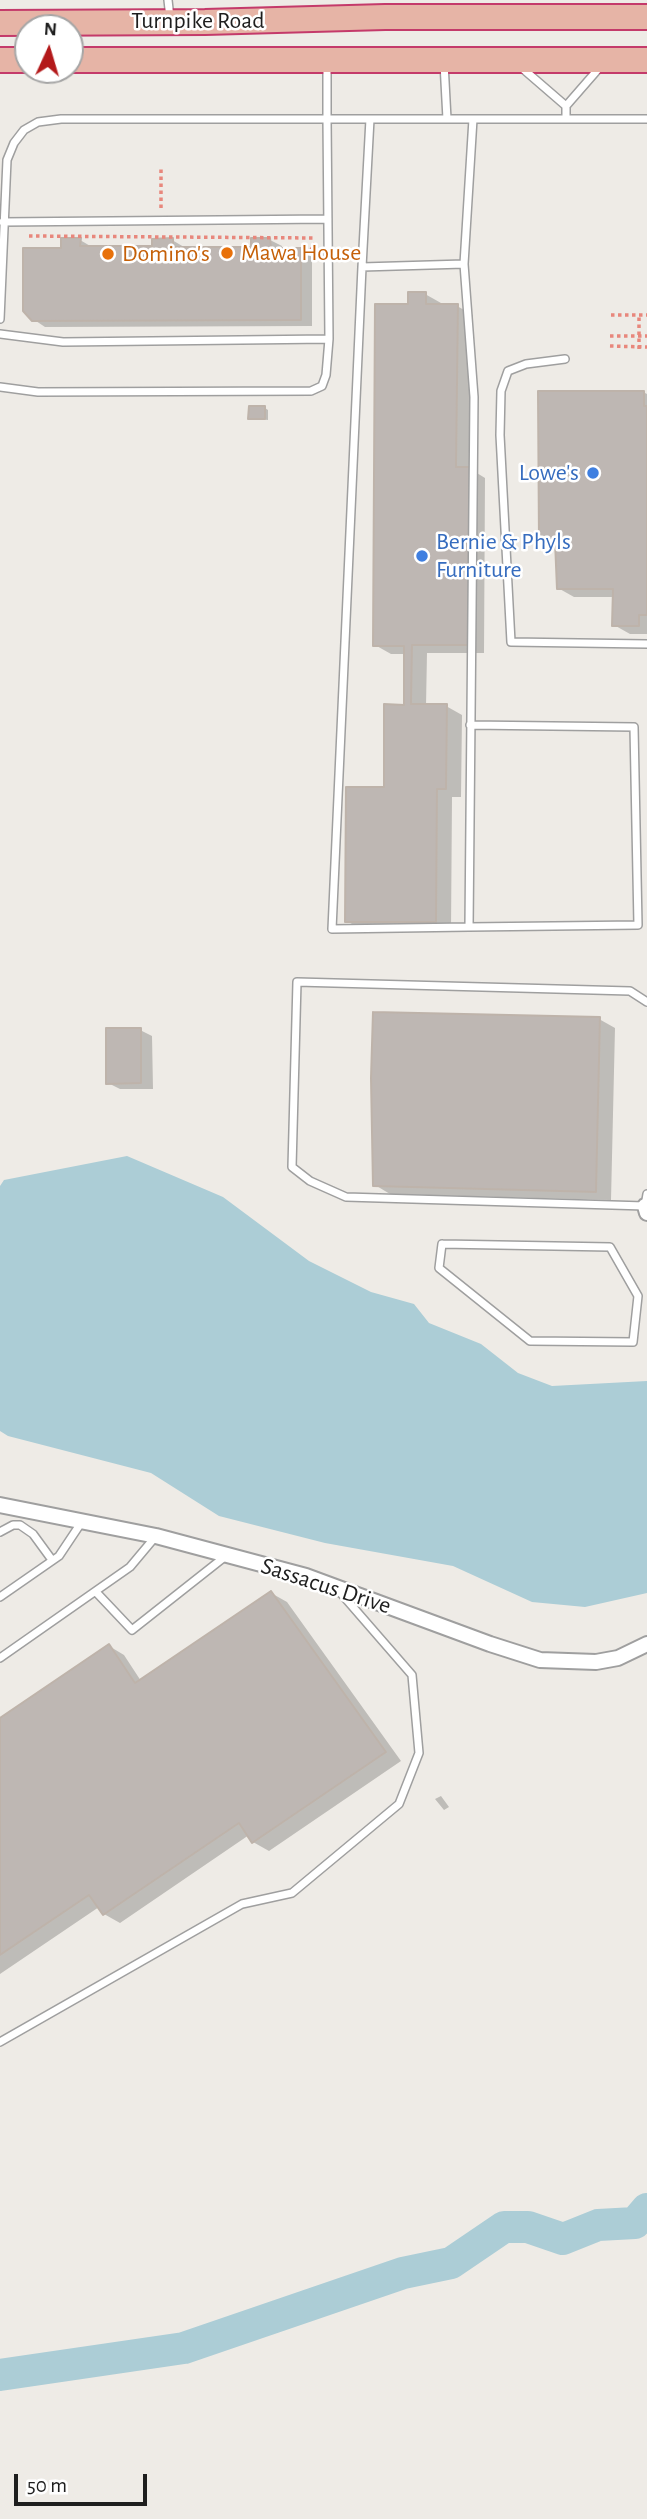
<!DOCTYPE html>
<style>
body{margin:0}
#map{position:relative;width:647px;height:2519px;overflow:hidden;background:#eeebe6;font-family:"Alegreya Sans",sans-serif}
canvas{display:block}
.north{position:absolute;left:14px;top:14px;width:70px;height:70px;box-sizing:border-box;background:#fff;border:2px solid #a5a5a5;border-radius:50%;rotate:4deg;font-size:19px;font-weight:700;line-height:28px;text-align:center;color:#1e1e1e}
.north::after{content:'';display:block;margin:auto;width:24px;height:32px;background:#b3191a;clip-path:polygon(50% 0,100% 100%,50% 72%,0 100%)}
.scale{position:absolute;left:14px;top:2474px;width:133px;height:32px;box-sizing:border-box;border:4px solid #1e1e1e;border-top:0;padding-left:9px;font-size:21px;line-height:24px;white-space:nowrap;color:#1e1e1e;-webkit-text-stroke:5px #fff;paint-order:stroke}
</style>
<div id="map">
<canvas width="647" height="2519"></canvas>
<div class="north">N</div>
<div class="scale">50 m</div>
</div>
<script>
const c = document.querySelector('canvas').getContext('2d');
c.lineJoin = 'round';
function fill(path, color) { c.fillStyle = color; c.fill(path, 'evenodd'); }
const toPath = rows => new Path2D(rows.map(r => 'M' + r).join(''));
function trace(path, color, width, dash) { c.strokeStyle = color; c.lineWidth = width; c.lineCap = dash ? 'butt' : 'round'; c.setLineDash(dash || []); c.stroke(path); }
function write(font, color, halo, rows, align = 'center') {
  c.font = font + ' "Alegreya Sans",sans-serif'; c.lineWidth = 5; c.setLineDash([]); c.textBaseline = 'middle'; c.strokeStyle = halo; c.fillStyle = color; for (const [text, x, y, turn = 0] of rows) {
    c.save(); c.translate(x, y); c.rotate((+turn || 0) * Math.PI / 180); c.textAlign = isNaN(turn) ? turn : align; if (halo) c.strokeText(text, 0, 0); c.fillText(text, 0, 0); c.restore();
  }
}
fill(toPath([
 [127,1156,223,1197,309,1261,371,1292,414,1304,429,1323,481,1344,518,1373,552,1386,647,1381,647,1593,585,1607,532,1602,453,1566,325,1543,219,1516,151,1473,8,1436,0,1431,0,1186,4,1180]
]), '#accdd6');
fill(toPath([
 [80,240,92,247,154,247,172,240,184,247,253,249,270,240,282,246,282,250,300,250,312,257,312,326,45,327,33,319,63,250],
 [425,294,441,303,441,306,457,306,473,315,472,470,485,478,484,653,427,653,426,706,446,706,462,715,461,797,452,797,451,930,362,930,347,921,385,789,406,706,406,654,391,654,375,645,410,306],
 [643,392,647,394,647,634,630,634,614,625,614,597,574,597,558,588,557,549,541,540],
 [265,408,268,410,268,420,250,418],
 [599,1019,615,1028,611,1200,390,1194,375,1185],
 [140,1030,152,1036,153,1089,120,1089,108,1083],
 [271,1593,287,1602,401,1761,269,1851,253,1842,249,1835,120,1923,104,1914,99,1907,0,1974,0,1720,109,1646,124,1655,141,1681],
 [441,1796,449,1807,444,1810,435,1799]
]), '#0003');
trace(toPath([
 [0,2375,184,2348,403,2273,451,2263,504,2227,528,2227,563,2239,598,2225,635,2223,647,2209]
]), '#accdd6', 32);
const building = toPath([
 [61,238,81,238,80,246,152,246,152,239,173,238,173,247,251,247,251,238,270,238,271,248,301,248,301,320,32,321,23,311,23,248,61,248,61,238],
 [408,292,426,292,426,304,458,304,456,467,470,467,469,645,412,645,411,704,447,704,446,789,437,789,436,922,345,922,346,787,384,787,384,704,404,705,404,646,373,646,375,304,408,304,408,292],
 [538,391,644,391,644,406,647,406,647,615,639,615,639,626,612,626,613,589,557,589,555,541,539,541,538,391],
 [249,406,265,406,265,419,248,419,249,406],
 [373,1012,600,1017,596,1192,373,1186,371,1078,373,1012],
 [106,1028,141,1028,141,1083,106,1084,106,1028],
 [271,1591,386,1752,252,1843,239,1823,103,1915,89,1895,0,1955,0,1718,109,1644,135,1683,271,1591]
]);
fill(building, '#beb7b3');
trace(building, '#beb3aa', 2);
const service = toPath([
 [168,0,170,18],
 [444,63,447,119],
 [522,68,566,106],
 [370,119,362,267,464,264,473,119],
 [566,119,647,119],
 [3,222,328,219],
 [362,267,332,929,469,927,474,397,464,264],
 [0,319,7,160,14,143,24,130,38,122,61,119,327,119,327,65],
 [0,334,63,342,329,339],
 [565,359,526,364,508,371,501,391,500,435,511,642,647,644],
 [0,387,38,392,311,391,322,386,326,375,329,339,327,119,566,119,566,106,600,67],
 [469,927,638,925,634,727,470,725],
 [647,1002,630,991,297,982,292,1167,310,1181,346,1197,645,1206,647,1194],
 [442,1244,610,1247,638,1296,633,1342,530,1341,439,1268,442,1244],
 [0,1532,13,1525,20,1525,33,1534,52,1560],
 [96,1592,132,1630,227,1555],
 [0,1597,59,1556,83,1520],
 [0,1658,130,1567,156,1536],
 [0,2042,242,1904,292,1893,399,1804,419,1753,412,1675,339,1591]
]);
const minor = toPath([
 [645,1206,647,1213],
 [0,1505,156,1536,306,1576,490,1644,540,1660,596,1662,618,1658,647,1644]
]);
const trunk = toPath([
 [0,23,205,22,385,17,647,17],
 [0,60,28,60],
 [70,60,647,60]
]);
trace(service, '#9f9f9f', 10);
trace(minor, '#9f9f9f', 18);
trace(trunk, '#c43a6a', 28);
trace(toPath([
 [161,208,161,166],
 [29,236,316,238],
 [303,251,311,250,315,243],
 [611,315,647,315],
 [610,336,647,336],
 [610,346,647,347],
 [639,349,639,315]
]), '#e8877c', 3.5, [3.5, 3.5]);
trace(service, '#fff', 7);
trace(minor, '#fff', 14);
trace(trunk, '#e6b4a6', 24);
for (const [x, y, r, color] of [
 [227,253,7,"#e8710a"],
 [108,254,7,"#e8710a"],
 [593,473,7,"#3f7fe0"],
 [422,556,7,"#3f7fe0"]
]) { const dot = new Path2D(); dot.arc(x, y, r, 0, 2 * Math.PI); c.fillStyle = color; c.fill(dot); trace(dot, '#fff', 2.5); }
write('24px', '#1e1e1e', '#fff', [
 ["Turnpike Road",198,21],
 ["Sassacus Drive",326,1586,18]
]);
write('24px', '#c56008', '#fff', [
 ["Mawa House",241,253],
 ["Domino's",122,254]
], 'left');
write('24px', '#366cbe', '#fff', [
 ["Lowe's",579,473],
 ["Bernie & Phyls",436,542,"left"],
 ["Furniture",436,570,"left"]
], 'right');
</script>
